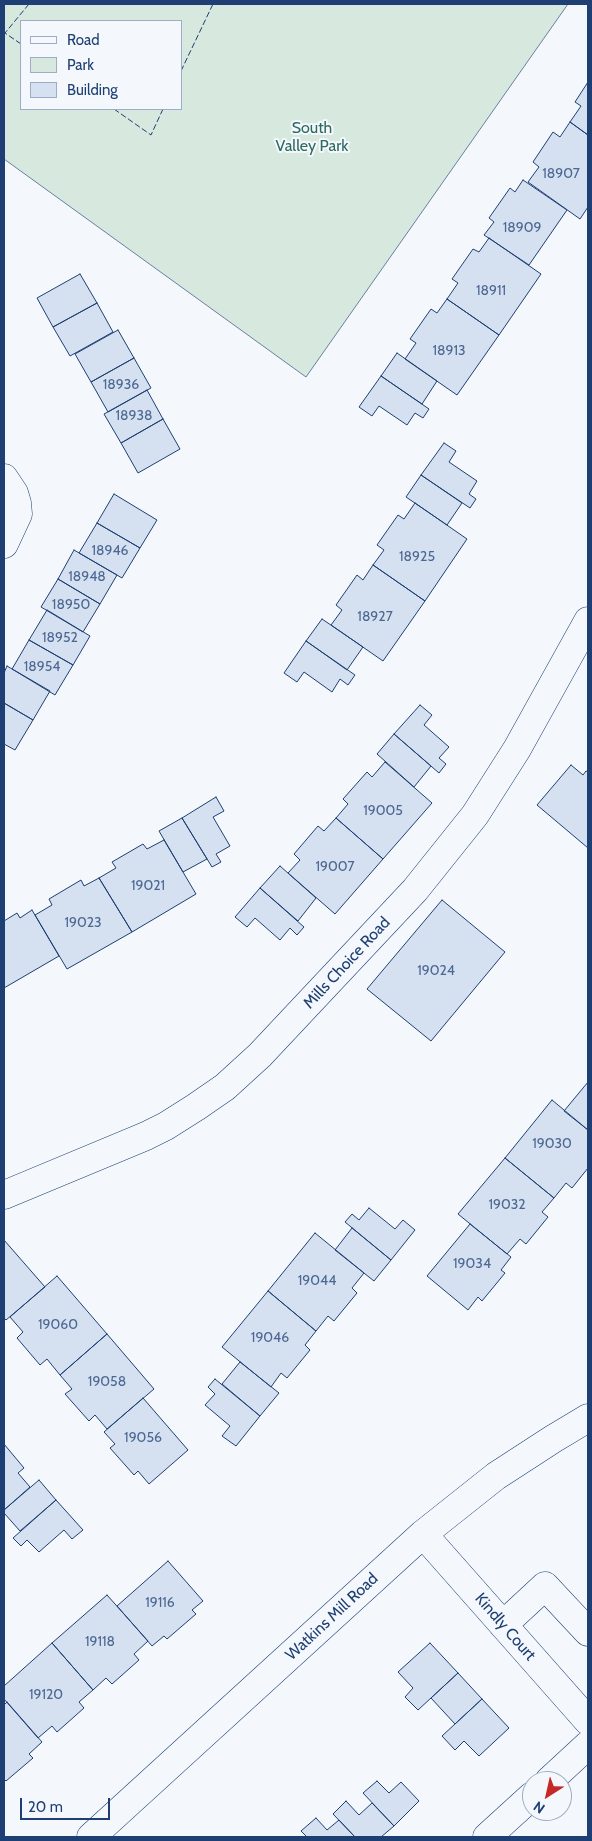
<!DOCTYPE html>
<style>
body{margin:0}
#map{position:relative;width:592px;height:1841px;overflow:hidden;background:#f4f7fb;font-family:Cabin,sans-serif}
canvas{display:block}
.frame{position:absolute;inset:0;border:5px solid #1d3f73;pointer-events:none}
.legend{position:absolute;left:20px;top:20px;width:162px;height:90px;box-sizing:border-box;background:#f4f7fb;border:1px solid #9eadc5;margin:0;padding:6px 9px;list-style:none;font-size:15px;color:#1d3f73}
.legend li{display:flex;align-items:center;gap:10px;height:25px}
.legend b{width:25px;border:1px solid #9eadc5}
.north{position:absolute;left:522px;top:1771px;width:50px;height:50px;box-sizing:border-box;background:#f4f7fb;border:1px solid #9eadc5;border-radius:50%;rotate:215deg;font-size:14px;font-weight:700;line-height:20px;text-align:center;color:#1d3f73}
.north::after{content:'';display:block;margin:auto;width:18px;height:22px;background:#c62828;clip-path:polygon(50% 0,100% 100%,50% 72%,0 100%)}
.scale{position:absolute;left:20px;top:1798px;width:90px;height:22px;box-sizing:border-box;border:2px solid #1d3f73;border-top:0;padding-left:6px;font-size:15px;line-height:18px;white-space:nowrap;color:#1d3f73;-webkit-text-stroke:4px #f4f7fb;paint-order:stroke}
</style>
<div id="map">
<canvas width="592" height="1841"></canvas>
<div class="frame"></div>
<ul class="legend">
<li><b style="height:6px;background:#f4f7fb"></b>Road</li>
<li><b style="height:14px;background:#d7e8df"></b>Park</li>
<li><b style="height:14px;background:#d5e0f0"></b>Building</li>
</ul>
<div class="north">N</div>
<div class="scale">20 m</div>
</div>
<script>
const c = document.querySelector('canvas').getContext('2d');
c.lineJoin = 'round';
function fill(path, color) { c.fillStyle = color; c.fill(path, 'evenodd'); }
const toPath = rows => new Path2D(rows.map(r => 'M' + r).join(''));
function trace(path, color, width, dash) { c.strokeStyle = color; c.lineWidth = width; c.lineCap = dash ? 'butt' : 'round'; c.setLineDash(dash || []); c.stroke(path); }
function write(font, color, halo, rows, align = 'center') {
  c.font = font + ' Cabin,sans-serif'; c.lineWidth = 4; c.setLineDash([]); c.textBaseline = 'middle'; c.strokeStyle = halo; c.fillStyle = color; for (const [text, x, y, turn = 0] of rows) {
    c.save(); c.translate(x, y); c.rotate((+turn || 0) * Math.PI / 180); c.textAlign = isNaN(turn) ? turn : align; if (halo) c.strokeText(text, 0, 0); c.fillText(text, 0, 0); c.restore();
  }
}
const green = toPath([
 [4,4,568,4,306,377,4,159,4,4],
 [21,21,181,21,181,109,21,109,21,21]
]);
fill(green, '#d7e8df');
trace(green, '#687fa3', 1);
const building = toPath([
 [588,82,588,135,570,122,581,106,575,102,588,82],
 [570,122,588,135,588,207,580,219,528,182,539,167,533,162,553,132,560,137,570,122],
 [523,180,567,210,529,265,484,235,494,222,489,218,510,188,515,192,523,180],
 [489,238,541,274,499,335,447,299,458,283,452,279,473,249,479,252,489,238],
 [80,274,97,303,53,327,37,298,80,274],
 [447,299,499,335,457,395,405,359,416,343,410,339,431,309,437,313,447,299],
 [97,303,113,332,70,356,53,327,97,303],
 [118,330,134,358,91,382,75,354,118,330],
 [397,353,437,381,422,404,381,376,397,353],
 [134,358,151,388,108,412,91,382,134,358],
 [381,376,429,409,423,418,415,413,407,425,379,406,372,416,359,407,381,376],
 [147,390,163,419,121,443,104,414,147,390],
 [163,419,180,449,138,473,121,443,163,419],
 [444,443,456,451,449,462,477,481,469,494,476,499,470,508,421,475,444,443],
 [421,475,462,503,447,525,406,497,421,475],
 [114,494,157,520,140,548,97,523,114,494],
 [415,503,467,539,425,601,373,565,384,550,377,545,398,515,404,519,415,503],
 [97,523,140,548,122,578,79,553,97,523],
 [74,550,117,575,100,604,58,579,74,550],
 [373,565,425,601,383,661,331,625,342,610,336,605,357,575,363,580,373,565],
 [58,579,100,604,83,632,41,607,58,579],
 [47,610,90,636,73,665,29,640,47,610],
 [322,619,363,647,347,670,306,641,322,619],
 [29,640,73,665,55,695,12,669,29,640],
 [306,641,355,675,348,685,340,679,332,692,304,672,297,682,284,673,306,641],
 [7,666,50,691,33,720,4,703,4,673,7,666],
 [4,703,33,720,15,750,4,744,4,703],
 [420,705,432,715,424,725,449,747,439,758,446,764,439,773,394,734,420,705],
 [394,734,431,766,414,787,377,754,394,734],
 [385,762,432,803,383,859,336,818,348,804,343,799,367,772,372,777,385,762],
 [571,765,583,775,586,771,588,772,588,848,537,805,571,765],
 [216,797,224,811,213,817,230,846,216,854,221,862,212,867,182,818,216,797],
 [182,818,207,859,183,872,159,831,182,818],
 [336,818,383,859,335,914,288,873,300,860,294,854,318,826,324,831,336,818],
 [164,840,196,894,132,932,99,878,116,868,112,862,143,844,147,849,164,840],
 [280,866,316,898,298,921,260,888,280,866],
 [99,878,132,932,67,969,35,915,52,905,49,899,81,880,84,886,99,878],
 [260,888,304,927,297,935,290,928,280,940,255,918,247,927,235,917,260,888],
 [442,900,505,952,431,1041,367,989,442,900],
 [32,910,59,956,4,988,4,921,17,913,20,918,32,910],
 [588,1082,588,1130,564,1111,588,1082],
 [552,1100,588,1130,588,1168,572,1188,566,1183,554,1198,505,1158,552,1100],
 [505,1158,554,1198,542,1212,548,1217,526,1244,520,1239,507,1254,458,1214,505,1158],
 [369,1208,395,1229,403,1220,415,1230,391,1260,345,1222,352,1214,359,1220,369,1208],
 [470,1224,511,1257,501,1270,505,1273,482,1301,478,1297,468,1310,427,1276,470,1224],
 [352,1228,391,1260,374,1281,335,1250,352,1228],
 [315,1233,364,1273,352,1288,357,1293,334,1321,328,1316,316,1331,268,1291,315,1233],
 [4,1240,45,1287,6,1320,4,1318,4,1240],
 [57,1276,107,1334,60,1375,47,1359,40,1365,17,1338,23,1332,10,1317,57,1276],
 [268,1291,316,1331,305,1345,310,1350,287,1378,281,1373,271,1387,222,1347,268,1291],
 [107,1334,154,1389,107,1429,95,1415,89,1421,65,1394,72,1389,60,1375,107,1334],
 [240,1362,279,1393,260,1416,222,1384,240,1362],
 [215,1379,260,1416,236,1446,222,1436,230,1426,205,1405,215,1394,208,1387,215,1379],
 [143,1398,188,1450,149,1484,138,1471,134,1475,110,1448,115,1444,104,1432,143,1398],
 [4,1444,24,1468,18,1473,30,1487,4,1510,4,1444],
 [39,1480,56,1500,20,1531,4,1513,4,1510,39,1480],
 [56,1500,83,1530,72,1539,64,1530,39,1552,27,1540,21,1546,13,1538,56,1500],
 [168,1561,203,1601,192,1610,196,1614,167,1639,164,1636,152,1646,117,1606,168,1561],
 [107,1595,148,1641,134,1654,139,1660,112,1684,106,1678,93,1690,52,1643,107,1595],
 [52,1643,93,1690,79,1702,84,1708,57,1732,52,1726,38,1738,4,1699,4,1686,52,1643],
 [430,1643,458,1673,418,1710,405,1697,413,1688,398,1672,430,1643],
 [458,1673,482,1699,455,1724,431,1698,458,1673],
 [482,1699,509,1728,479,1756,464,1741,455,1750,442,1736,482,1699],
 [7,1702,42,1742,29,1754,33,1758,6,1781,4,1779,4,1705,7,1702],
 [377,1781,389,1793,401,1782,419,1801,394,1826,363,1793,377,1781],
 [346,1801,359,1815,372,1803,394,1826,381,1837,355,1837,333,1814,346,1801],
 [316,1818,327,1830,339,1820,355,1837,307,1837,301,1831,316,1818]
]);
fill(building, '#d5e0f0');
trace(building, '#1d3f73', 1);
const minor = toPath([
 [4,478,14,493,17,503,18,514,4,544],
 [4,1195,146,1136,166,1126,196,1107,225,1087,260,1055,415,890,475,815,517,749,588,621],
 [423,1534,588,1721],
 [503,1625,545,1586,588,1632],
 [549,1781,588,1745],
 [91,1837,423,1534,496,1476,553,1439,588,1418],
 [487,1837,532,1796]
]);
trace(minor, '#1d3f73', 29);
trace(minor, '#f4f7fb', 28);
trace(toPath([
 [21,44,5,33,29,4],
 [181,71,213,4],
 [114,109,151,135,163,109]
]), '#1d3f73', 1, [6, 2.5]);
write('14px', '#4b6792', null, [
 ["18907",561,174],
 ["18909",522,228],
 ["18911",491,291],
 ["18913",449,351],
 ["18936",121,385],
 ["18938",134,416],
 ["18946",110,551],
 ["18925",417,557],
 ["18948",87,577],
 ["18950",71,605],
 ["18927",375,617],
 ["18952",60,638],
 ["18954",42,667],
 ["19005",383,811],
 ["19007",335,867],
 ["19021",148,886],
 ["19023",83,923],
 ["19024",436,971],
 ["19030",552,1144],
 ["19032",507,1205],
 ["19034",472,1264],
 ["19044",317,1281],
 ["19060",58,1325],
 ["19046",270,1338],
 ["19058",107,1382],
 ["19056",143,1438],
 ["19116",160,1603],
 ["19118",100,1642],
 ["19120",46,1695]
]);
write('16px', '#2c6c60', '#f4f7fb', [
 ["South",312,128],
 ["Valley Park",312,146]
]);
write('16px', '#1d3f73', '#f4f7fb', [
 ["Mills Choice Road",347,963,-47],
 ["Watkins Mill Road",332,1617,-43],
 ["Kindly Court",505,1627,49]
]);
</script>
